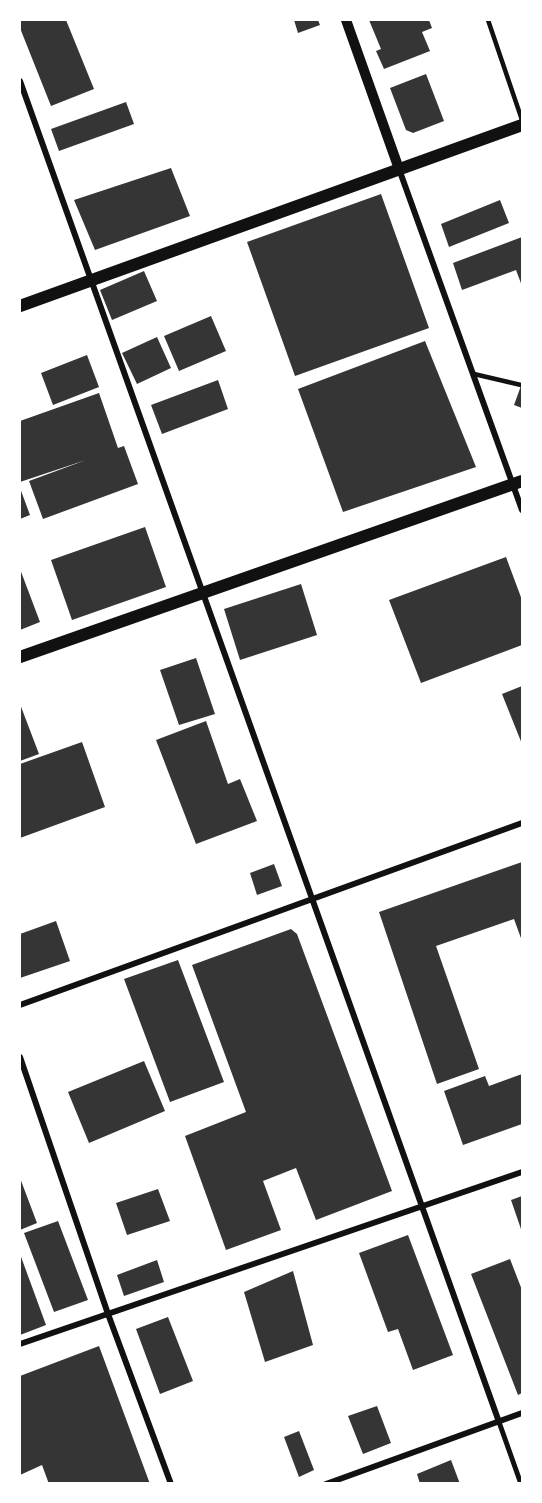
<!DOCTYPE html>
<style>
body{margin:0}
#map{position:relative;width:542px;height:1503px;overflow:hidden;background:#fff;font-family:Inter,sans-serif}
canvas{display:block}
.frame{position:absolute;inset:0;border:21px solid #fff;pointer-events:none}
</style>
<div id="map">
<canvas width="542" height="1503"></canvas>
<div class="frame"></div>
</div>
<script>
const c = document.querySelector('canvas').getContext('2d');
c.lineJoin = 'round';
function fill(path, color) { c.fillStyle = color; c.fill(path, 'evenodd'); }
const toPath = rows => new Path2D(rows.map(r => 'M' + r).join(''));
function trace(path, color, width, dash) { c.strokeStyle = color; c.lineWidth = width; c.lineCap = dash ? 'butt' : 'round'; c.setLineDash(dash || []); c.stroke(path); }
fill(toPath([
 [20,20,66,20,94,89,51,106,20,28],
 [294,20,318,20,320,25,298,33],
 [369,20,429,20,432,28,422,32,430,51,384,69,376,51,381,49],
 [426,74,444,121,413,133,406,130,390,88],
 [126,102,134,124,59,151,51,129],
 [171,168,190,216,95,250,74,200],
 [381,194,429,328,295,376,247,242],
 [500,200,509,223,449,247,441,224],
 [522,237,522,286,516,270,462,290,453,263],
 [144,271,157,301,112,320,100,290],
 [211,316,226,351,179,371,164,336],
 [157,337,171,368,137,384,122,353],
 [425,341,476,467,343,512,298,389],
 [87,355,99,387,53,405,41,373],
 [218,380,228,409,162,434,151,405],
 [522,383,522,408,514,405],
 [99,393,118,448,124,446,138,484,43,519,29,481,86,460,20,482,20,421],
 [20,488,30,515,20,519],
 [145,527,166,587,72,620,51,560],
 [506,557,522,600,522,645,421,683,389,600],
 [20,569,40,622,20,630],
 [301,584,317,635,240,660,224,609],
 [196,658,215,714,179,725,160,670],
 [522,686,522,744,502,694],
 [20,704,39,754,20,761],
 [206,721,228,784,240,779,257,821,196,844,156,740],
 [82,742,105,807,20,838,20,764],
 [522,862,522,941,514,919,436,946,479,1069,437,1084,379,912],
 [274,864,282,886,257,895,250,873],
 [56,921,70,961,20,978,20,934],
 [291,929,297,934,392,1191,316,1220,296,1168,263,1181,281,1230,226,1250,185,1136,246,1112,192,965],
 [178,960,224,1082,170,1102,124,979],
 [144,1061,165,1111,89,1143,68,1092],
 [522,1074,522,1124,463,1145,444,1091,485,1076,489,1086],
 [20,1178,37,1223,20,1230],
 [158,1189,170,1221,127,1235,116,1203],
 [522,1196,522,1232,511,1200],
 [58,1221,88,1300,54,1312,24,1233],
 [408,1235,453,1355,413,1370,398,1329,388,1332,359,1253],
 [20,1254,46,1325,20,1335],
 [510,1259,522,1290,522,1393,518,1395,471,1274],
 [157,1260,164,1282,124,1296,117,1275],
 [293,1271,313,1345,265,1362,244,1292],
 [168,1317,193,1381,160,1394,136,1329],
 [99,1346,150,1484,49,1484,42,1465,20,1475,20,1376],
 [377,1406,391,1443,363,1454,348,1416],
 [299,1431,314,1470,299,1477,284,1437],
 [451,1460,460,1484,420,1484,417,1474]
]), '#353535');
trace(toPath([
 [488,20,522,120],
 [474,374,521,385]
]), '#111', 4.5);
trace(toPath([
 [499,1422,521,1484]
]), '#111', 5);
trace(toPath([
 [20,81,499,1422],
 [399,169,522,510],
 [20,1005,522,823],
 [20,1057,108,1314,171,1484],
 [20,1344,522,1172],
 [326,1484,522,1413]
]), '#111', 6);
trace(toPath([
 [346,20,399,169]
]), '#111', 10);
trace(toPath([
 [20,306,522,125],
 [20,657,522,481]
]), '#111', 12);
</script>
